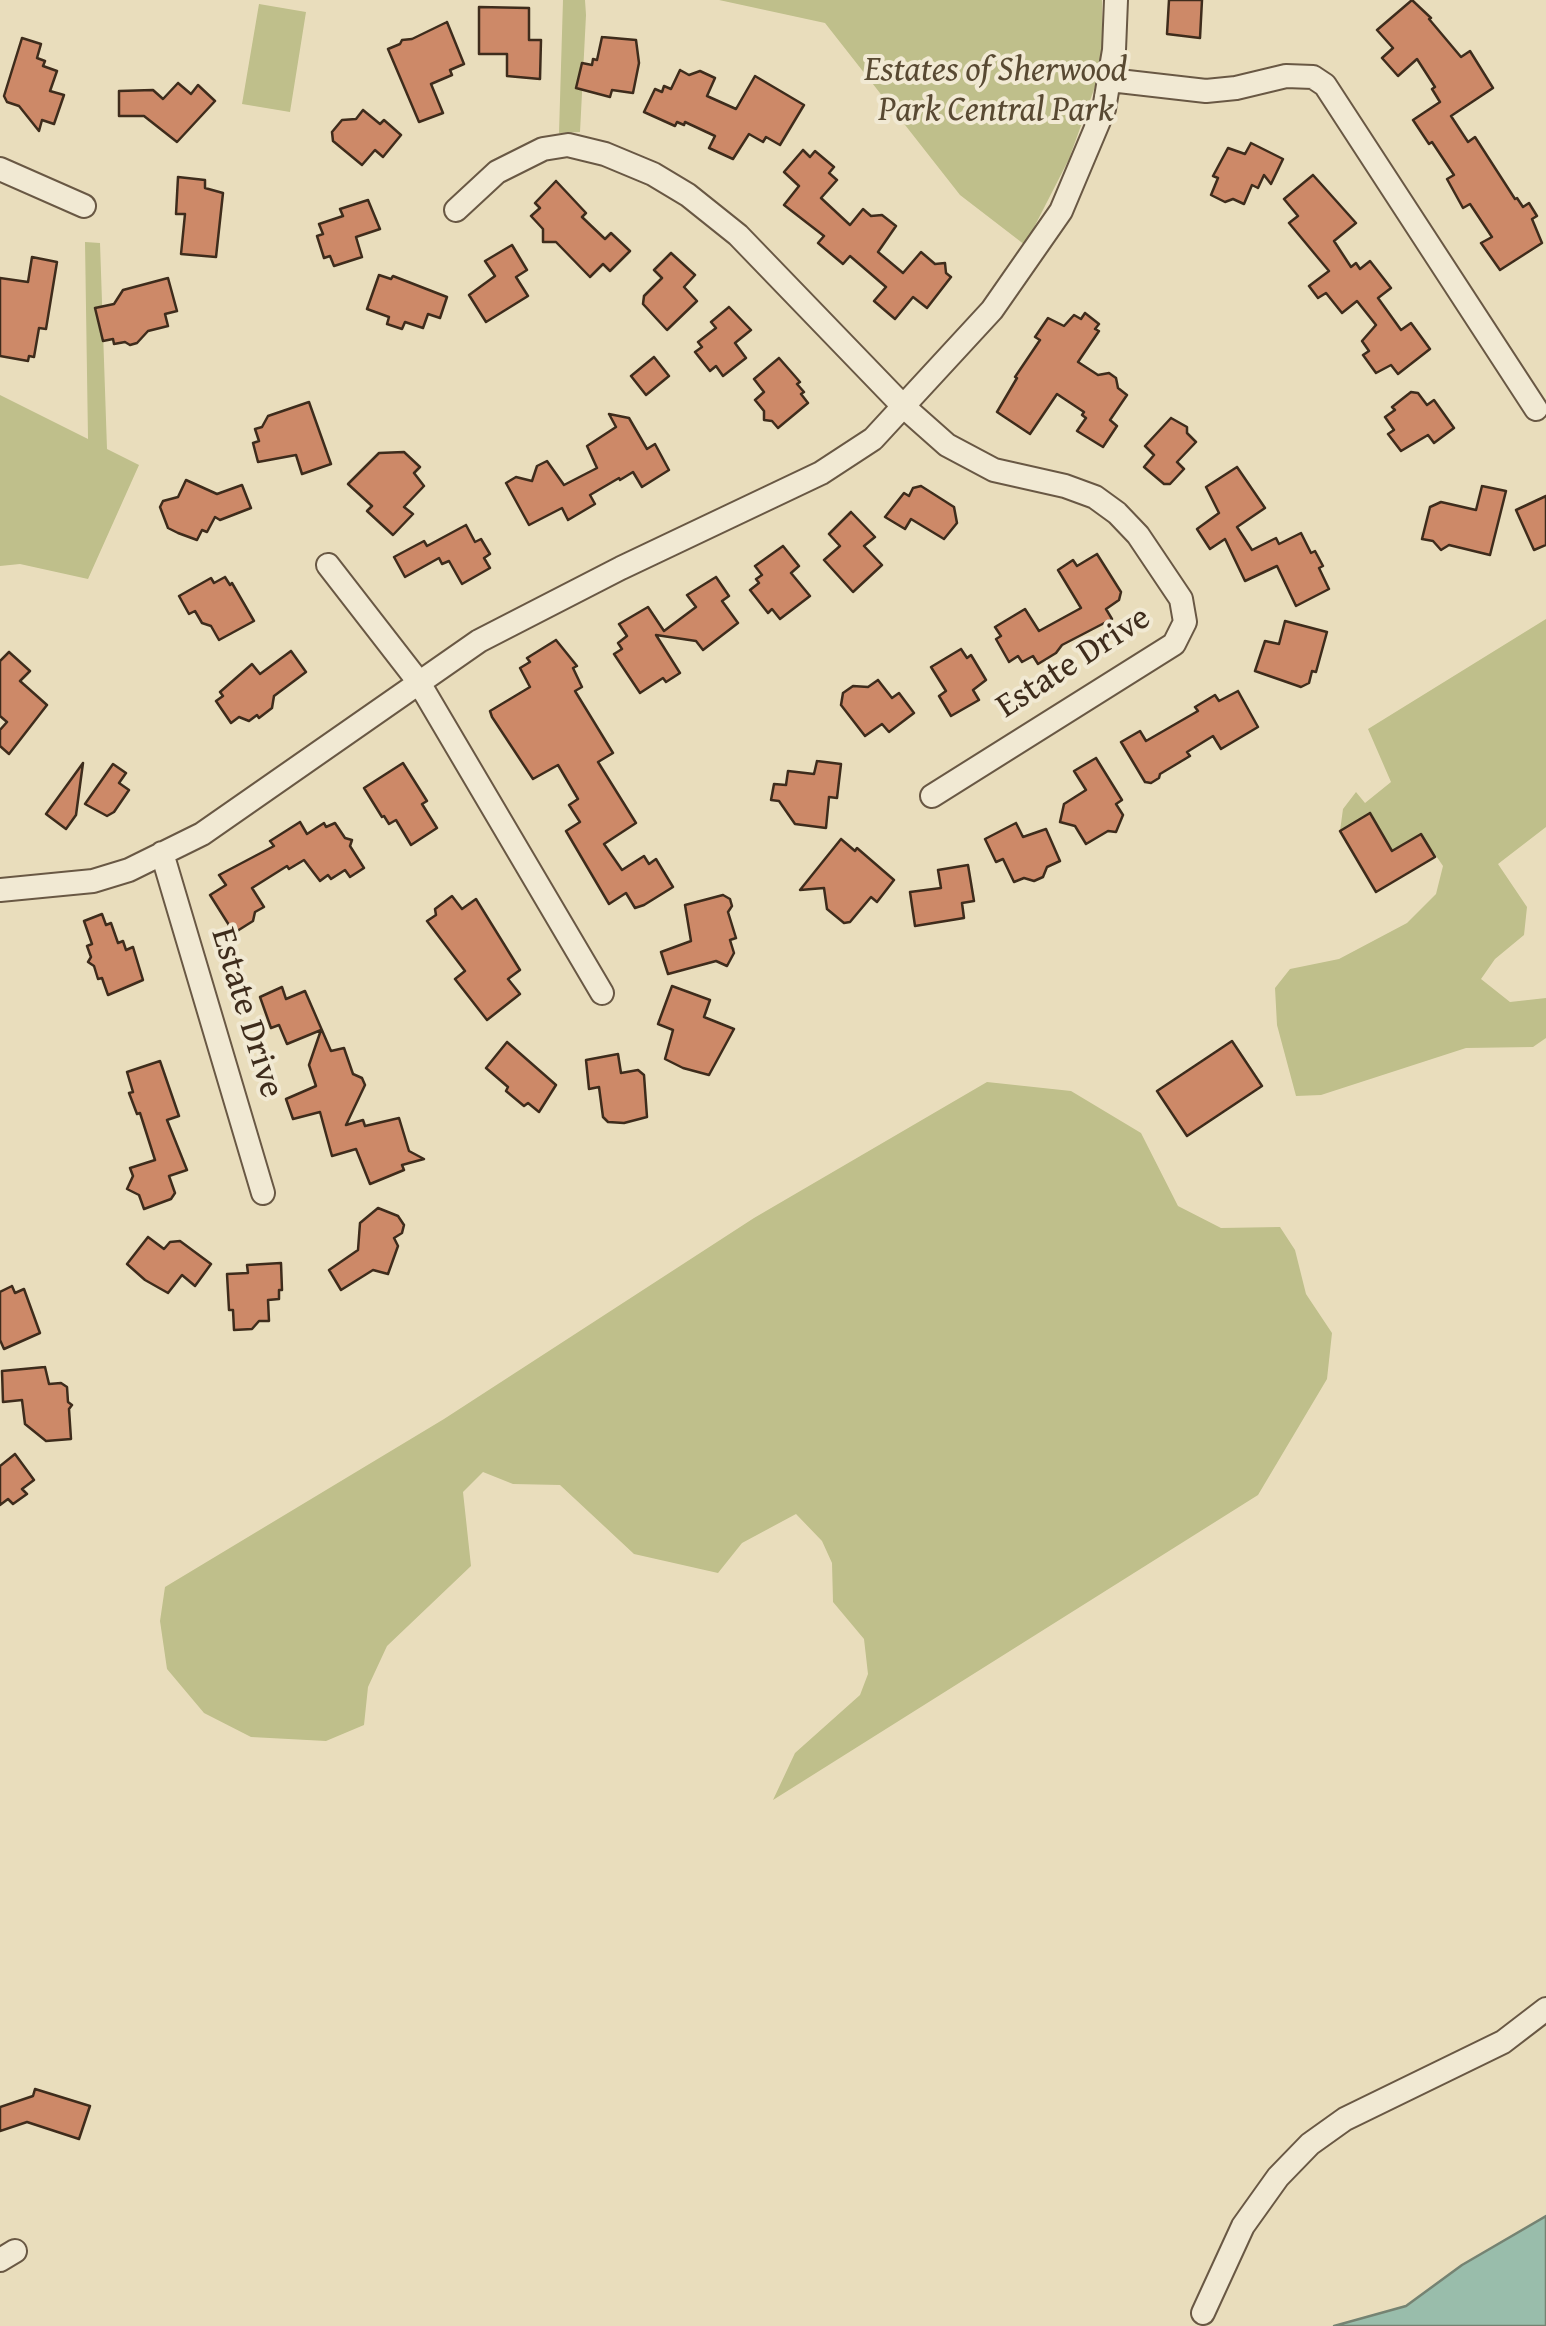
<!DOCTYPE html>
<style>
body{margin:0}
canvas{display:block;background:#e9ddbc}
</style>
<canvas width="1546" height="2326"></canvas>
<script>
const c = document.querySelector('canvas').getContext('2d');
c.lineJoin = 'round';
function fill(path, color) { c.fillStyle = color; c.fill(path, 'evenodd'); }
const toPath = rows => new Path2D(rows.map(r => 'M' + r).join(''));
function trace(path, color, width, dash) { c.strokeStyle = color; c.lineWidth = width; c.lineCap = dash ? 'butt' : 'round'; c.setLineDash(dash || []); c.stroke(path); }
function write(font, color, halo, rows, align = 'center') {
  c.font = font + ' "Gentium Book Plus",serif'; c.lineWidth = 8; c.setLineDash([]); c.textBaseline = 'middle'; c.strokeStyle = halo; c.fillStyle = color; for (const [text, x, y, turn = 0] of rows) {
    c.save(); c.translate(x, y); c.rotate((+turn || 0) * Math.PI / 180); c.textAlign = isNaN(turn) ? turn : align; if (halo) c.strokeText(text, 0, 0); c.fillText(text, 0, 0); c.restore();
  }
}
fill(toPath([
 [563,0,585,0,586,15,580,132,559,133],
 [719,0,1102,0,1102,67,1069,159,1025,245,960,195,825,23],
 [259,4,306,12,290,112,242,104],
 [85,242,100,243,107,449,139,465,88,579,20,564,0,566,0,395,88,439],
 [1546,619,1546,827,1498,864,1527,907,1524,935,1495,959,1481,979,1510,1002,1546,998,1546,1038,1533,1047,1466,1048,1321,1095,1296,1096,1277,1025,1275,988,1290,969,1339,959,1407,923,1436,894,1443,866,1421,834,1392,851,1370,813,1340,831,1343,809,1356,792,1365,803,1391,782,1368,729],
 [987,1082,1071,1091,1141,1133,1178,1206,1221,1228,1280,1227,1295,1250,1306,1294,1332,1333,1327,1379,1258,1495,773,1800,795,1753,860,1695,868,1674,864,1639,833,1602,832,1563,822,1541,796,1514,742,1543,718,1573,634,1554,560,1485,513,1484,483,1472,463,1492,471,1566,387,1646,368,1687,364,1725,326,1741,251,1737,204,1713,167,1669,160,1621,165,1587,444,1419,754,1218]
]), '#bfbf8b');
const water = toPath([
 [1546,2216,1546,2326,1334,2326,1406,2306,1462,2265,1546,2216]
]);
fill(water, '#99bdab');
trace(water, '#758372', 2.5);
const building = toPath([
 [1169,0,1202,0,1200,38,1167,34,1169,0],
 [1412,0,1431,18,1429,19,1461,57,1470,51,1493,88,1451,116,1468,142,1475,137,1515,199,1517,198,1523,207,1529,203,1537,216,1532,219,1542,243,1500,270,1481,243,1492,237,1470,204,1463,208,1447,179,1454,175,1432,142,1429,144,1413,120,1440,102,1432,89,1435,87,1417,59,1398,76,1382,58,1393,48,1377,30,1412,0],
 [479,7,529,8,529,40,541,40,540,79,507,76,507,54,479,54,479,7],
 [447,22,464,64,450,70,452,75,431,84,443,113,419,122,388,49,400,44,402,40,412,39,447,22],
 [602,37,636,40,639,63,633,93,612,90,610,97,576,88,582,63,592,65,593,59,597,60,602,37],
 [22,38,41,44,37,58,45,61,43,66,57,71,50,91,64,95,54,124,42,120,39,131,19,106,7,102,4,96,22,38],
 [680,70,689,75,700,71,715,78,707,96,736,109,755,76,804,105,780,145,766,137,763,142,749,134,733,159,709,148,715,136,685,122,684,125,677,122,675,126,644,112,655,89,662,92,664,86,671,89,680,70],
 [178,83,191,94,198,85,215,101,177,142,144,116,119,116,119,91,153,90,163,99,178,83],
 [363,110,380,124,384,120,401,135,383,157,375,150,362,165,333,141,332,132,342,120,356,119,363,110],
 [1251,143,1283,159,1271,184,1264,175,1258,188,1252,185,1244,204,1233,199,1225,202,1211,195,1218,178,1213,176,1228,148,1245,154,1251,143],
 [803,150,810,157,815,151,834,167,829,173,837,180,821,198,850,225,863,209,871,216,882,215,896,226,878,252,903,273,921,252,935,264,945,263,946,273,951,277,927,308,913,297,895,319,874,301,886,287,850,256,843,264,818,243,824,236,784,205,799,186,784,172,803,150],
 [1313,175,1356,223,1334,241,1351,267,1356,263,1360,269,1370,261,1391,288,1378,298,1401,330,1411,323,1430,349,1398,374,1391,365,1376,373,1363,355,1369,351,1362,341,1376,325,1357,301,1342,313,1326,293,1318,298,1309,286,1329,271,1289,223,1298,216,1284,199,1313,175],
 [178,177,205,180,205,188,223,193,216,257,181,254,185,214,176,214,178,177],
 [556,181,586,213,582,217,605,239,611,233,630,251,610,271,603,264,590,277,556,242,543,242,543,229,531,216,540,208,535,203,556,181],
 [368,200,380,229,356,237,362,257,334,266,330,256,324,258,317,236,323,234,319,224,343,216,340,209,368,200],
 [512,245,527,270,516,277,528,296,486,322,469,295,495,276,485,261,512,245],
 [671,253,695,275,684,287,697,301,667,330,643,304,644,296,662,278,654,270,671,253],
 [32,257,57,262,46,329,39,328,34,357,29,356,28,361,0,356,0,278,28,282,32,257],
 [379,275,391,279,393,276,447,297,440,318,428,314,423,328,405,322,402,329,387,324,389,317,367,309,379,275],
 [168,278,177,311,165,314,168,326,148,331,137,343,130,345,125,342,114,344,113,339,103,341,95,308,114,304,123,290,168,278],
 [729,307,751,330,735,343,746,358,723,376,716,366,710,371,695,352,702,347,698,342,716,328,711,322,729,307],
 [1085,313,1099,324,1095,329,1099,331,1078,362,1098,375,1109,373,1116,378,1118,388,1127,395,1110,420,1117,426,1103,447,1077,431,1086,418,1082,415,1084,412,1057,394,1030,434,997,412,1017,378,1015,377,1040,340,1035,337,1048,318,1064,326,1074,315,1081,319,1085,313],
 [654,357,669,376,646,395,631,376,654,357],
 [779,358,800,382,797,384,804,392,801,394,808,403,778,428,772,421,764,420,764,411,755,400,764,392,754,379,779,358],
 [1411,392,1418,393,1427,405,1434,400,1454,428,1434,443,1428,435,1401,451,1388,434,1394,430,1385,417,1395,410,1392,407,1411,392],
 [309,402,331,464,302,474,296,455,258,462,253,443,259,441,255,429,262,427,268,416,309,402],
 [609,414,629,418,647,449,655,444,669,470,642,487,633,472,620,480,619,478,590,495,595,504,568,520,562,508,529,525,506,483,516,477,532,481,537,466,547,461,564,485,597,468,587,446,616,427,609,414],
 [1171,418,1187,427,1187,433,1196,442,1177,462,1184,469,1170,484,1164,484,1144,467,1154,455,1145,446,1171,418],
 [404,452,420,467,414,473,424,486,404,507,413,514,393,535,367,511,372,506,348,484,379,453,404,452],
 [1237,467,1265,508,1237,527,1252,550,1276,538,1279,544,1301,533,1311,553,1315,551,1323,566,1319,568,1329,589,1296,606,1277,566,1245,581,1225,539,1210,549,1197,529,1219,513,1206,487,1237,467],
 [186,480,217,494,242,485,251,508,220,520,215,517,207,532,202,530,197,540,178,533,168,528,160,507,163,501,178,497,186,480],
 [921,486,954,507,957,523,944,539,911,519,905,529,885,517,904,493,909,496,913,488,921,486],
 [1482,486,1506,491,1490,555,1449,545,1441,550,1433,541,1422,539,1430,507,1441,502,1476,510,1482,486],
 [1546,496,1546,545,1534,550,1516,510,1546,496],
 [851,512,875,537,864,546,882,565,853,592,824,560,840,546,829,534,851,512],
 [466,525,475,542,481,539,490,554,484,558,490,568,462,584,449,561,442,564,439,558,405,577,394,557,424,541,427,546,466,525],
 [783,546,799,566,791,573,810,596,780,619,772,609,768,613,750,590,759,583,756,579,762,575,755,566,783,546],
 [1097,554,1121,592,1119,600,1106,609,1112,619,1062,645,1056,653,1038,664,1033,656,1022,662,1018,656,1009,662,996,639,1001,636,995,627,1025,609,1039,631,1081,608,1058,570,1073,560,1077,566,1097,554],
 [225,577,230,585,232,583,254,621,219,640,211,626,202,623,195,611,189,614,179,596,211,578,214,583,225,577],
 [716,577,729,596,722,601,738,623,703,650,696,641,656,635,680,673,666,682,663,678,640,693,614,654,622,649,618,643,627,636,619,624,648,607,664,631,696,607,687,595,716,577],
 [1285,621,1327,632,1316,672,1312,671,1309,683,1301,687,1255,671,1265,641,1279,644,1285,621],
 [556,640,577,666,573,668,582,687,575,691,613,753,598,762,636,823,604,844,622,870,644,856,649,864,656,859,673,887,644,905,635,908,626,893,609,904,566,831,580,822,569,805,578,799,558,765,533,779,492,717,490,711,530,687,520,668,530,662,527,658,556,640],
 [961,649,967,658,971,655,986,680,973,690,979,700,951,716,939,696,946,691,931,667,961,649],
 [291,651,306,672,274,696,272,708,259,718,257,715,249,721,239,717,231,723,216,701,223,696,220,692,252,664,260,674,291,651],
 [9,652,30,671,20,681,47,705,9,754,0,746,0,730,7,722,0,716,0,661,9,652],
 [878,680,892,698,899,693,914,713,889,732,882,724,865,736,841,705,843,693,853,686,868,687,878,680],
 [1238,691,1258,727,1221,749,1213,736,1187,752,1190,756,1160,774,1159,778,1151,783,1145,782,1121,742,1140,731,1146,741,1198,711,1195,707,1215,695,1219,701,1238,691],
 [1096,758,1122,800,1116,804,1123,815,1116,832,1108,831,1086,844,1075,826,1060,822,1064,804,1086,790,1074,771,1096,758],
 [817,761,841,764,837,798,829,797,826,828,795,824,779,801,771,800,774,784,786,785,788,771,814,774,817,761],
 [83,763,76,815,66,829,46,814,83,763],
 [403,763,427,801,422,804,437,828,411,845,396,820,389,824,384,816,382,817,364,788,403,763],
 [113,764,126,773,119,783,129,790,114,812,107,816,85,804,113,764],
 [1370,813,1392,851,1421,834,1435,857,1376,892,1340,831,1370,813],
 [300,822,307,834,324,823,326,827,335,823,345,838,352,840,350,846,364,868,350,877,345,870,331,879,328,875,320,881,304,860,289,869,287,866,252,888,264,907,255,912,253,921,234,933,210,895,226,885,219,875,274,846,270,841,300,822],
 [1016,823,1023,837,1046,829,1060,861,1047,867,1043,877,1034,881,1024,878,1014,882,1003,859,996,862,985,839,1016,823],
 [841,839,855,851,857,848,894,880,877,902,871,897,850,922,844,923,827,909,824,888,800,890,841,839],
 [968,865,974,901,962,903,964,918,915,926,910,892,941,888,938,870,968,865],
 [723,895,730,899,732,906,728,912,736,938,730,940,734,953,727,966,716,961,668,974,661,952,691,941,685,905,723,895],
 [452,896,462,909,476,899,520,970,508,979,520,994,487,1020,455,979,465,971,427,921,436,915,435,909,452,896],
 [102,914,106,925,111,923,118,943,123,941,126,950,133,947,143,980,108,995,102,978,98,979,94,966,88,962,91,957,87,946,92,944,84,921,102,914],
 [672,986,710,1000,704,1017,734,1029,709,1075,683,1068,665,1059,673,1030,658,1024,672,986],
 [282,987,286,999,305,991,331,1051,344,1048,353,1074,362,1078,365,1085,346,1125,363,1120,365,1126,399,1118,409,1151,424,1159,402,1165,404,1170,370,1184,356,1149,332,1156,320,1112,293,1119,286,1099,316,1086,309,1065,321,1030,287,1044,279,1025,271,1028,260,997,282,987],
 [1232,1041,1262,1086,1187,1136,1157,1091,1232,1041],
 [507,1042,556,1085,539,1112,528,1103,524,1106,506,1091,508,1087,486,1068,507,1042],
 [618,1054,621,1073,638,1070,644,1075,647,1117,624,1123,608,1122,603,1117,599,1087,589,1089,586,1060,618,1054],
 [160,1061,179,1116,167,1120,187,1170,169,1176,175,1193,171,1199,144,1209,139,1195,127,1189,133,1176,130,1168,155,1160,140,1113,137,1114,129,1093,133,1092,127,1072,160,1061],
 [378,1208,398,1216,404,1225,402,1233,394,1238,398,1246,388,1274,373,1270,341,1290,329,1270,358,1250,360,1223,378,1208],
 [148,1237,164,1249,170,1242,180,1241,211,1264,195,1286,182,1275,168,1293,145,1280,127,1264,148,1237],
 [281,1263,282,1290,279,1290,279,1299,268,1300,269,1321,259,1321,252,1329,234,1330,233,1310,229,1310,227,1274,248,1273,247,1265,281,1263],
 [12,1286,15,1293,24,1289,40,1333,4,1349,0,1340,0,1292,12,1286],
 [45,1367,49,1384,61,1383,67,1387,68,1402,72,1405,69,1409,71,1439,46,1441,25,1424,22,1400,3,1402,2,1371,45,1367],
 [15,1454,34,1480,22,1489,27,1494,13,1504,8,1499,0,1505,0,1466,15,1454],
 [35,2089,90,2106,79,2139,27,2122,0,2131,0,2107,33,2096,35,2089]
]);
fill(building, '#cd8968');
trace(building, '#3e2c1c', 2.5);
const street = toPath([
 [1110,80,1206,91,1236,88,1286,76,1313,77,1325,85,1536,409],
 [0,169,84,206],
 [456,210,497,172,543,149,568,145,605,154,653,174,688,195,738,235,903,406,947,445,994,470,1065,486,1095,497,1117,513,1138,535,1181,599,1185,622,1174,644,932,796],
 [328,565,418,681,602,993],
 [162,853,263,1193],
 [0,890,93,881,129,870,202,834,479,641,621,568,821,473,873,439,992,310,1061,211,1104,109,1114,50,1116,0],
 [0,2260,15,2251],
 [1203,2313,1243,2226,1278,2177,1310,2144,1345,2119,1503,2042,1546,2009]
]);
trace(street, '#695844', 26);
trace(street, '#f1e9d3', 22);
write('italic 35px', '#584932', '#f1e9d3', [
 ["Estates of Sherwood",996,71],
 ["Park Central Park",996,111]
]);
write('35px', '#3e2c1c', '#f1e9d3', [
 ["Estate Drive",1074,663,-33],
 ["Estate Drive",246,1013,73]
]);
</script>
